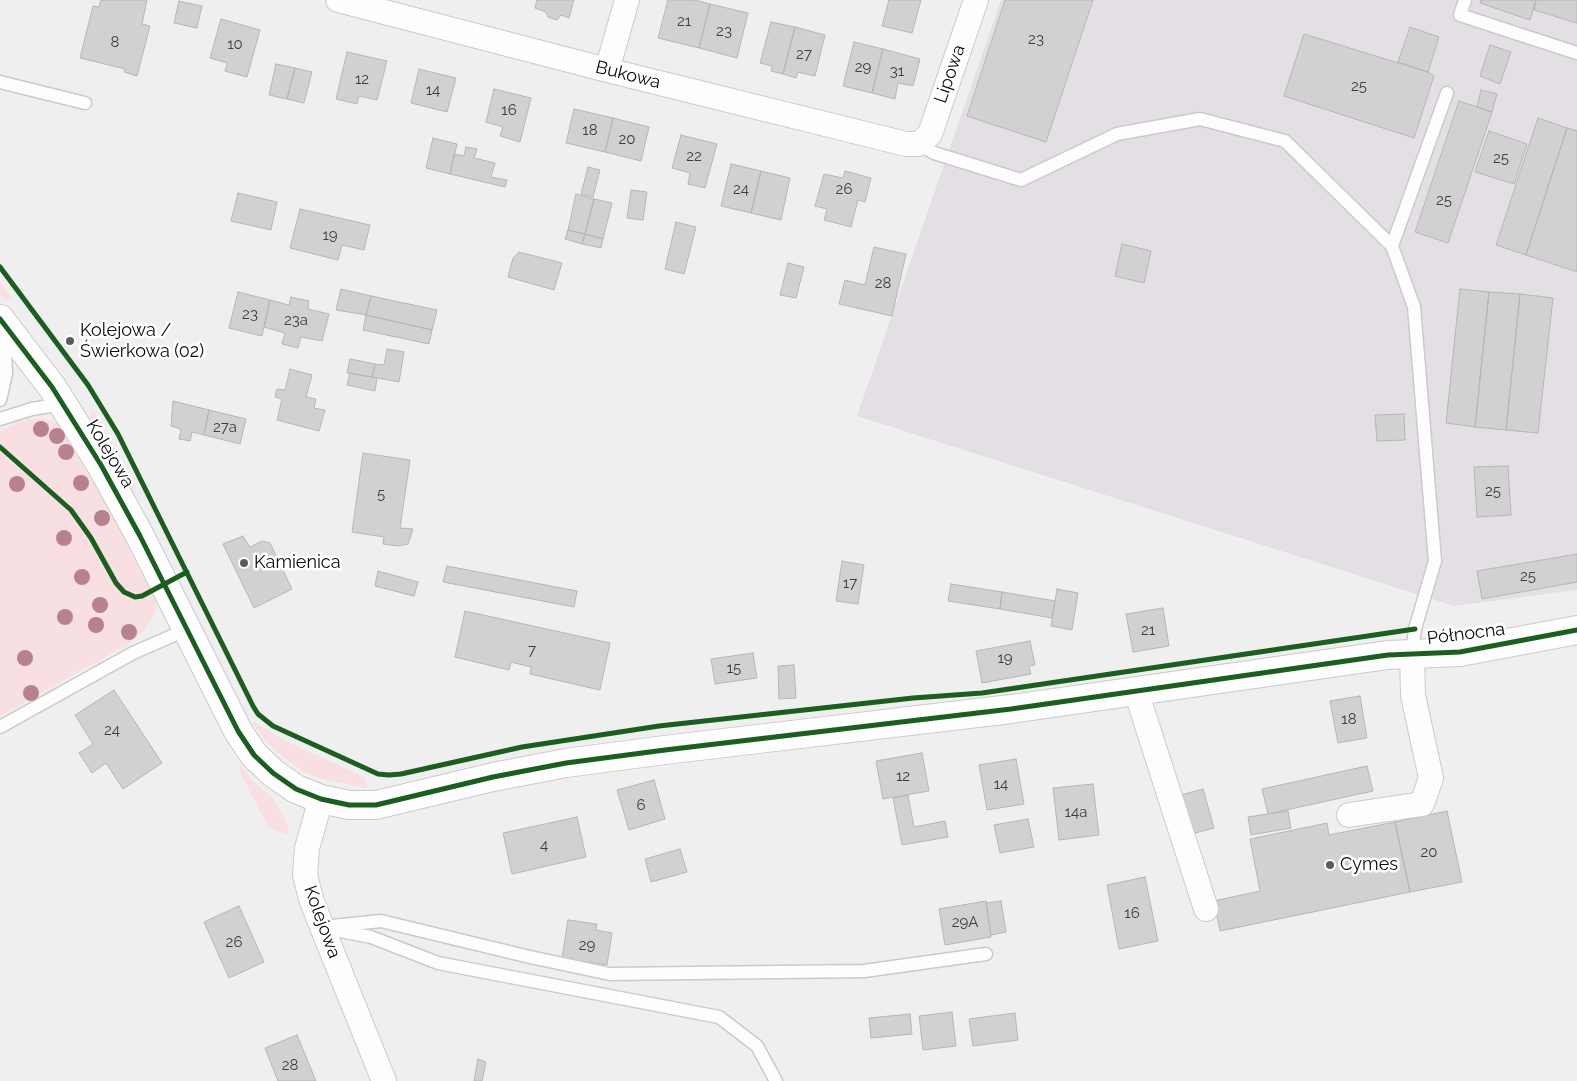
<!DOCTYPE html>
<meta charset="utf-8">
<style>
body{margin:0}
canvas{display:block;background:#f0eff0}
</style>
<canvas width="1577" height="1081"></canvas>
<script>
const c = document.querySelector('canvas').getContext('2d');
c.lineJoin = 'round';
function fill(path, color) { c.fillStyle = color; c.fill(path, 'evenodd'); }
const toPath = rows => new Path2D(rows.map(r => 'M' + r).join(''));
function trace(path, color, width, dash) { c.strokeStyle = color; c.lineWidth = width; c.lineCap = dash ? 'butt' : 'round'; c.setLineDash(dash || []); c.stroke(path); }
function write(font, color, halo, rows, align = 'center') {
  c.font = font + ' Raleway,sans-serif'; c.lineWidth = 5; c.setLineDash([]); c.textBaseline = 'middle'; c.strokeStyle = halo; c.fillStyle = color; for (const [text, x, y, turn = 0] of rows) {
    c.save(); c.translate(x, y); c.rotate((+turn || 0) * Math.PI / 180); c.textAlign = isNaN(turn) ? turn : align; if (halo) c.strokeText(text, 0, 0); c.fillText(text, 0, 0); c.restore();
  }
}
fill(toPath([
 [1001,0,1577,0,1577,590,1454,606,857,416]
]), '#e4dfe5');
fill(toPath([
 [0,282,12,298,9,300,4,299,0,294],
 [93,411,99,419,136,492,135,493,90,418],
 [27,419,45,419,56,422,107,504,156,602,157,607,146,628,129,644,0,716,0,431],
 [255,722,280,738,364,777,366,779,367,788,318,778,304,772,279,754,264,739,253,724],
 [241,766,254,782,276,802,287,824,289,835,273,830,266,823,238,768]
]), '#f8dfe1');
const building = toPath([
 [101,0,147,0,142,24,150,26,137,76,124,72,125,69,80,58,93,6,99,7,101,0],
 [537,0,574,0,569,18,561,15,557,20,548,17,546,12,535,8,537,0],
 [668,0,695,0,710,4,699,48,658,38,668,0],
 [889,0,921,0,912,33,882,26,889,0],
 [1005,0,1093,0,1046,142,967,116,1005,0],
 [1481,0,1536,0,1530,20,1480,3,1481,0],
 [1536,0,1577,0,1577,23,1534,10,1536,0],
 [179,1,202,6,197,28,174,23,179,1],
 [710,4,748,13,737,58,699,48,710,4],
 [221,19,260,30,247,77,225,71,227,63,210,58,221,19],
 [771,22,795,27,783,74,771,71,772,66,760,63,771,22],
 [795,27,825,35,815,76,798,72,796,78,783,74,795,27],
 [1410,27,1439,37,1428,72,1398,62,1410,27],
 [1304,34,1428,72,1434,76,1414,138,1284,96,1304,34],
 [854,42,883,49,872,93,843,86,854,42],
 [1490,45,1511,52,1500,84,1480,76,1490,45],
 [883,49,920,59,913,86,898,83,895,99,872,93,883,49],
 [347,52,387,61,377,100,359,96,357,104,336,99,347,52],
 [276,64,295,68,287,99,269,95,276,64],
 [295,68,312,72,304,103,287,99,295,68],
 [419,69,456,78,447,112,411,103,419,69],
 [494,89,531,98,520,142,500,136,503,127,486,122,494,89],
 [1481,90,1497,94,1492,112,1477,107,1481,90],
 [1459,101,1492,112,1448,243,1415,232,1459,101],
 [574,109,613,118,605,152,566,143,574,109],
 [613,118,649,127,641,161,605,152,613,118],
 [1538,118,1567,128,1526,255,1496,245,1538,118],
 [1567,128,1577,131,1577,272,1526,255,1567,128],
 [1489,131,1527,144,1514,184,1475,172,1489,131],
 [681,135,717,144,705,188,688,184,690,173,672,168,681,135],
 [433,138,457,144,450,174,426,168,433,138],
 [466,147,477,149,474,158,495,163,491,177,507,180,505,187,450,174,454,154,464,156,466,147],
 [731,164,761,171,751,213,721,206,731,164],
 [588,167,600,170,593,197,581,194,588,167],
 [761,171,790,178,781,220,751,213,761,171],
 [845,171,871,178,865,202,858,200,851,227,824,220,827,209,815,206,824,174,843,178,845,171],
 [631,190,647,192,643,220,627,218,631,190],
 [238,193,277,202,271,230,231,221,238,193],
 [576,194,594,199,585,234,568,230,576,194],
 [594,199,612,203,603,239,585,234,594,199],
 [300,209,370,225,364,250,342,245,338,260,290,248,300,209],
 [676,222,696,227,684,274,665,269,676,222],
 [568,230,585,234,582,244,565,239,568,230],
 [585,234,603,239,601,248,582,244,585,234],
 [1122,244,1151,251,1144,283,1115,276,1122,244],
 [874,247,906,254,892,316,839,304,845,280,865,285,874,247],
 [519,252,562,263,554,290,508,277,513,258,519,252],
 [788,263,804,267,796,298,780,295,788,263],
 [341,289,371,296,366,315,336,310,341,289],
 [1460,289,1489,292,1475,427,1446,423,1460,289],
 [238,292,270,300,262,336,229,328,238,292],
 [1489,292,1520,294,1506,430,1475,427,1489,292],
 [1520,294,1553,298,1538,433,1506,430,1520,294],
 [371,296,437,310,432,330,366,315,371,296],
 [291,297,309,301,308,309,329,314,322,341,301,337,298,348,282,344,285,333,264,327,270,300,289,305,291,297],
 [366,315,432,330,429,344,363,330,366,315],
 [387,349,404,352,399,382,372,377,375,364,384,365,387,349],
 [350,359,375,364,372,377,347,373,350,359],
 [290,369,312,375,306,397,316,399,314,408,325,410,319,431,277,420,282,399,275,397,277,389,285,390,290,369],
 [350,373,377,378,375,391,347,385,350,373],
 [173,401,209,410,204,435,192,432,190,441,179,439,181,429,171,426,173,401],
 [209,410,246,419,240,444,204,435,209,410],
 [1404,414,1405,440,1377,441,1375,415,1404,414],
 [363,453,410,460,400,528,413,529,408,544,398,546,383,544,384,537,352,532,363,453],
 [1508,466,1511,515,1477,517,1474,467,1508,466],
 [243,536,250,547,262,541,270,543,292,589,254,608,223,544,243,536],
 [1577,554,1577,582,1482,599,1477,571,1577,554],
 [842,561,864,565,858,604,836,601,842,561],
 [447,566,577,591,574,607,443,582,447,566],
 [378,571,418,582,414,596,375,586,378,571],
 [951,584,1002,592,1000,609,948,601,951,584],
 [1057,589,1078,593,1072,630,1051,626,1057,589],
 [1002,592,1055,601,1052,618,1000,609,1002,592],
 [1163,608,1169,646,1133,652,1126,614,1163,608],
 [465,611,610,643,600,690,530,674,531,667,511,662,509,670,455,657,465,611],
 [1030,641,1035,665,1029,666,1031,674,982,683,976,651,1030,641],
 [753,653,757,678,715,684,711,659,753,653],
 [794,665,796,698,779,699,778,666,794,665],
 [114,690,162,763,123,789,106,763,92,773,79,753,93,744,75,715,114,690],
 [1360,696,1367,738,1338,743,1330,701,1360,696],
 [922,753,929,791,883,799,876,761,922,753],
 [1016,759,1024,804,987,810,979,765,1016,759],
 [1367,766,1373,791,1268,814,1262,789,1367,766],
 [654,780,665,819,629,830,617,790,654,780],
 [1093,784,1099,835,1059,840,1053,788,1093,784],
 [1203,789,1214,828,1184,836,1173,797,1203,789],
 [908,795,914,827,945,821,948,837,902,845,893,798,908,795],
 [1288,811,1291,828,1251,835,1248,817,1288,811],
 [1447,811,1462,882,1410,892,1395,822,1447,811],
 [577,817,586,857,512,874,503,833,577,817],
 [1028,819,1034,847,1000,853,994,825,1028,819],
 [1395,822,1410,892,1220,931,1214,901,1260,891,1250,839,1327,823,1329,835,1395,822],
 [680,849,687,872,651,882,645,859,680,849],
 [1145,877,1158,941,1119,949,1107,885,1145,877],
 [986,901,991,937,945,945,939,909,986,901],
 [1001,901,1006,932,991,935,986,903,1001,901],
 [239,906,264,962,229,978,204,922,239,906],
 [568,920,597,924,596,930,612,933,607,965,562,958,568,920],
 [952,1012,956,1046,923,1050,919,1016,952,1012],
 [1015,1013,1018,1040,973,1046,969,1019,1015,1013],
 [910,1014,912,1034,871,1038,869,1018,910,1014],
 [297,1035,316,1081,278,1081,265,1048,297,1035],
 [478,1059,486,1062,482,1081,474,1081,478,1059]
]);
fill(building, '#d1d1d2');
trace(building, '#b6b6b7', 1);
const lane = toPath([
 [1465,0,1460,15,1577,53],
 [0,82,85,103],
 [919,144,934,153,1021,180,1117,134,1200,119,1285,141,1392,246,1414,307,1435,561,1415,629,1412,654],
 [1392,246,1447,93],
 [0,332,5,351,6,374,0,400],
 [0,419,32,409,63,404],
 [0,727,133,653,188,629],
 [322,927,381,921,530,957,610,974,864,971,986,954],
 [335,930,371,937,438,963,719,1017,757,1046,776,1081]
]);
const street = toPath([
 [338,0,607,70,906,144,919,144,930,134,976,0],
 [607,70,627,0],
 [1136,691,1206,909],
 [321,799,307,848,305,875,311,899,322,927,384,1081],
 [1349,815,1422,804,1431,778,1413,695,1412,654]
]);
const secondary = toPath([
 [0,319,52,387,101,465,140,536,238,731,254,755,273,773,296,789,321,799,349,805,376,805,493,777,566,763,665,750,1011,709,1388,655,1460,652,1577,630]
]);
trace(lane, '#cbcacb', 15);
trace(street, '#cbcacb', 26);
trace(secondary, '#cbcacb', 30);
trace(lane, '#fdfdfd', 12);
trace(street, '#fdfdfd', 24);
trace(secondary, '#fdfdfd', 28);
trace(toPath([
 [0,267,88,385,118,434,253,706,258,714,273,726,378,774,389,775,401,774,522,747,659,726,913,698,982,693,1415,629],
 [0,319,52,387,101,465,140,536,238,731,254,755,273,773,296,789,321,799,349,805,376,805,493,777,566,763,665,750,1011,709,1388,655,1460,652,1577,630],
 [0,447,71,510,91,538,116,583,124,592,135,597,142,596,187,572]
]), '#1b5e20', 5);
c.fillStyle = '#b7828d';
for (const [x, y] of [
 [41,429],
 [57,436],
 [66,452],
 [81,483],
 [17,484],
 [102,518],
 [64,538],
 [82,577],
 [100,605],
 [65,617],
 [96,625],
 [129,632],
 [25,658],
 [31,693]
]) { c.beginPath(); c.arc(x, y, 8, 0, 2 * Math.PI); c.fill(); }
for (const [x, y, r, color] of [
 [70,341,5,"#5c5b5c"],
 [244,563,5,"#5c5b5c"],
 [1330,865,5,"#5c5b5c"]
]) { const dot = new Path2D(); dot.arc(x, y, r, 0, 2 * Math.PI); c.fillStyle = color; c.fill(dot); trace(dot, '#fff', 2); }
write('15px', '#3d3c3e', null, [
 ["21",684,21],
 ["23",724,31],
 ["23",1036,39],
 ["8",115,42],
 ["10",235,44],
 ["27",804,54],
 ["29",863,67],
 ["31",897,71],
 ["12",362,79],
 ["25",1359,86],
 ["14",433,90],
 ["16",509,110],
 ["18",590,130],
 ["20",627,139],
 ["22",694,156],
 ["25",1501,158],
 ["24",741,189],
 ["26",844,189],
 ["25",1444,200],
 ["19",330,235],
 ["28",883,283],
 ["23",250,314],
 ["23a",296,320],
 ["27a",225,427],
 ["25",1493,491],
 ["5",381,494],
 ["25",1528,576],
 ["17",850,583],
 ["21",1148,630],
 ["7",532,650],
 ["19",1005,658],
 ["15",734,668],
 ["18",1349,719],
 ["24",112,730],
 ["12",903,776],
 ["14",1001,784],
 ["6",641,805],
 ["14a",1076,812],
 ["4",544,845],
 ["20",1429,852],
 ["16",1132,913],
 ["29A",965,922],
 ["26",234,942],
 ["29",587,945],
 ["28",290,1065]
]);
write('18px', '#0c0b0c', '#fff', [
 ["Lipowa",950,74,-71],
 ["Bukowa",628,75,14],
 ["Kolejowa",110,454,59],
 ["Północna",1466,634,-7],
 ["Kolejowa",322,922,70]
]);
write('18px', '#0c0b0c', '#fff', [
 ["Kolejowa /",80,331],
 ["Świerkowa (02)",80,352],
 ["Kamienica",254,563],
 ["Cymes",1340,865]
], 'left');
</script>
